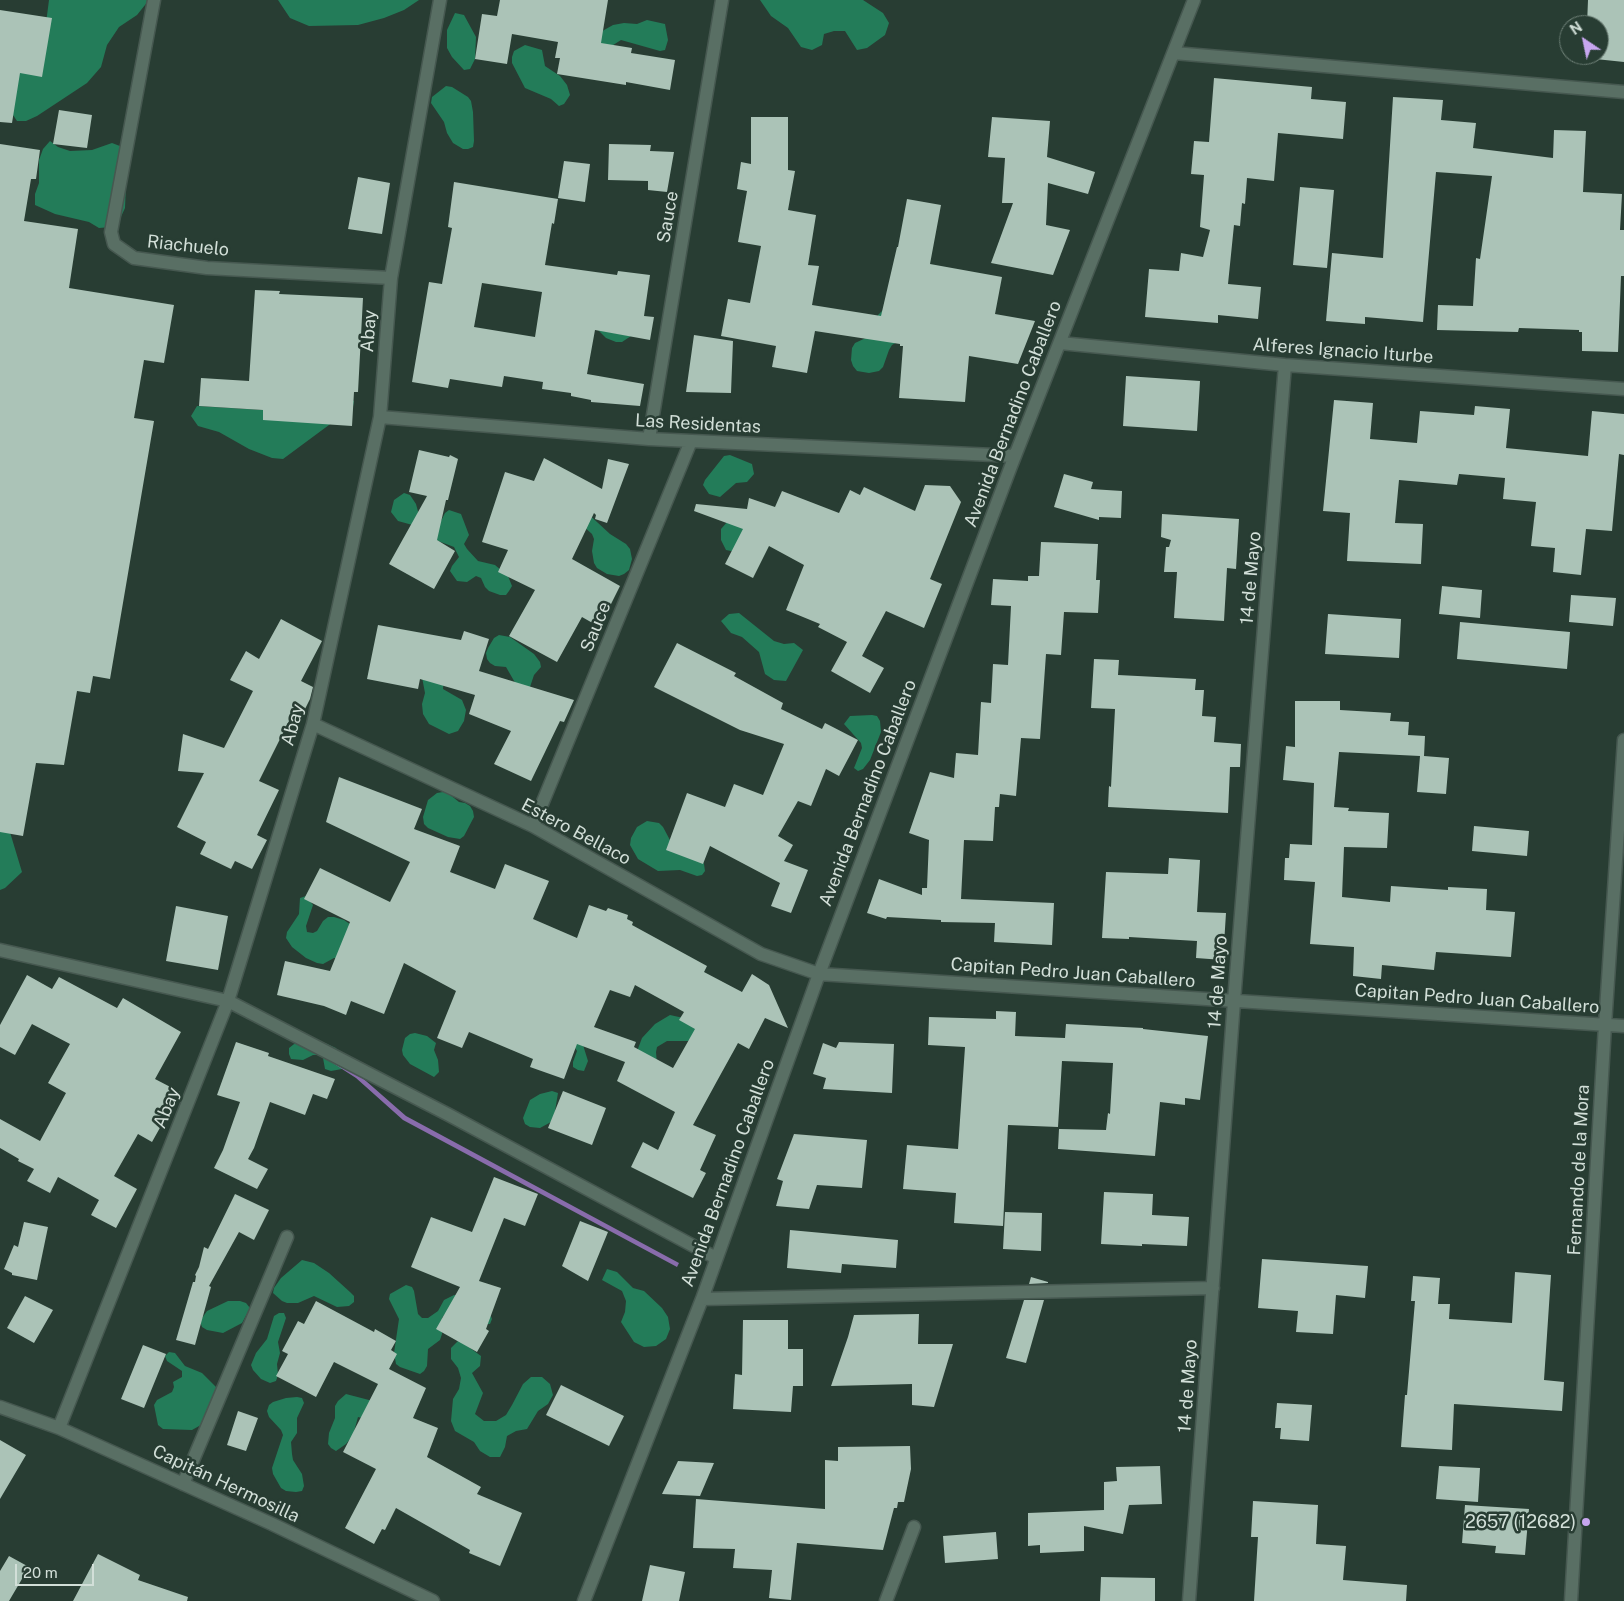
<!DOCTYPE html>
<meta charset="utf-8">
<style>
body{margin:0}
#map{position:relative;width:1624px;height:1601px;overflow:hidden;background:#283d33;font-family:"Public Sans",sans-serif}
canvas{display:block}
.north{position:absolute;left:1559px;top:15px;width:50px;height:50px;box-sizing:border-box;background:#283d33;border:1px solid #6c7e75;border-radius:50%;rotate:326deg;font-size:14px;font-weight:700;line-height:20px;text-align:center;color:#d2dfd8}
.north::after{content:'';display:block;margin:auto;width:18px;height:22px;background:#c7a6ef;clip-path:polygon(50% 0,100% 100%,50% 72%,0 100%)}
.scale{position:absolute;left:15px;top:1564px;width:79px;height:22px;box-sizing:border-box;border:2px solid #d2dfd8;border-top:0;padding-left:6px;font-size:15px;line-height:18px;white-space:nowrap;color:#d2dfd8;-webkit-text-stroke:4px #283d33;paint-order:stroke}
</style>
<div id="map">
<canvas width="1624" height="1601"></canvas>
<div class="north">N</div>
<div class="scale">20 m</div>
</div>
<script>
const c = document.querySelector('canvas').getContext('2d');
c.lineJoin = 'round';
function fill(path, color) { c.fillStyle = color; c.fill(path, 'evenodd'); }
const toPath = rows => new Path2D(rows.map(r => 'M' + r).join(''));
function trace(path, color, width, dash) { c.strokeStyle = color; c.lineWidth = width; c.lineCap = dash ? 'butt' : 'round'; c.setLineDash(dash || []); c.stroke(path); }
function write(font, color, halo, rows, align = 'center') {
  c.font = font + ' "Public Sans",sans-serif'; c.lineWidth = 5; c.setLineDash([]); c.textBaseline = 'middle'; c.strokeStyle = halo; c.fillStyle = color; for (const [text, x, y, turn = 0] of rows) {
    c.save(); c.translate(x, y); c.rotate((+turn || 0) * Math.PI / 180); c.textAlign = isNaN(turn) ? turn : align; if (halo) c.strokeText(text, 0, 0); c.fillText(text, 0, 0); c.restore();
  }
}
fill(toPath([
 [49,0,149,0,137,15,119,27,107,45,101,67,87,83,37,116,26,121,17,121,11,112,8,90,45,31],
 [278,0,419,0,404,10,384,18,358,25,309,26,290,18],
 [760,0,863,0,883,13,889,23,885,35,867,48,857,50,845,31,834,31,824,34,822,45,812,50,801,47,788,28,771,16],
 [455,13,464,15,476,37,475,59,470,69,464,70,452,57,447,48,447,30],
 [647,20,665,24,668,40,665,50,660,51,621,40,607,49,593,39,597,34,613,25,624,23,637,24],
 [525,45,542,50,545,66,560,76,567,85,570,95,564,104,559,106,551,99,525,88,512,63,512,57,514,51],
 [446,86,452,87,468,97,471,101,473,112,474,141,473,147,468,149,463,149,453,143,447,133,444,122,431,103,432,97],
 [50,141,58,147,70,151,92,150,112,143,133,151,126,185,125,208,120,219,111,227,99,228,89,222,55,214,35,205,35,194,39,183,39,160,43,149],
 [886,307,897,342,892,345,889,350,883,367,879,371,869,373,857,371,853,366,851,360,852,348,855,343,870,336,875,332,878,315],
 [598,330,631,336,622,342,616,342,606,338],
 [334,393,354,401,352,412,333,422,283,459,272,458,249,449,219,432,198,426,191,416,197,406,263,410],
 [730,455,752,464,754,474,747,482,736,483,720,497,709,494,703,485,705,480,724,456],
 [404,493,410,495,416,504,420,519,440,523,445,513,449,510,461,514,469,535,464,544,467,549,478,561,495,565,508,576,512,586,509,591,506,595,500,595,489,591,485,587,481,578,476,576,467,582,457,581,450,571,452,566,459,557,454,547,433,539,416,526,398,521,391,512,394,500],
 [584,510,610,534,626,544,630,549,632,559,629,570,624,574,619,576,607,574,597,568,594,563,592,551,594,539,592,534,583,526],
 [728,521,749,524,736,552,726,550,721,540,721,529],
 [739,613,774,641,784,644,794,643,803,650,786,681,774,680,765,674,759,652,742,637,731,633,721,621,729,614],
 [499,635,510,637,534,654,540,662,541,667,534,675,528,693,517,686,506,667,495,666,490,663,487,659,486,653,488,648,494,638],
 [421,672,444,678,443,689,462,700,466,710,464,721,458,731,449,734,429,724,423,714,422,704,425,693],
 [872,715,877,716,880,721,881,732,870,760,863,769,858,771,854,768,862,748,861,743,844,724,850,716],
 [443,792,449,794,459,802,465,803,470,806,473,811,474,817,464,836,460,839,448,837,428,828,424,824,423,817,428,800,437,793],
 [0,811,6,819,22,872,5,888,0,890],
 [647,821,659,823,663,827,671,842,699,855,704,864,705,871,702,875,697,876,680,870,658,871,638,859,630,845,631,838,637,827],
 [306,896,313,905,306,926,307,932,313,933,317,931,323,921,328,917,334,917,344,920,354,927,340,958,334,958,323,964,317,963,306,958,292,947,286,938,287,932,299,914,300,898],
 [670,1015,688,1019,702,1031,688,1041,667,1041,657,1047,656,1052,657,1064,636,1054,642,1038,655,1024],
 [542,1018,583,1045,588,1061,584,1071,578,1070,573,1067,573,1062,577,1051,574,1046],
 [415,1033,427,1036,436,1043,434,1050,438,1060,439,1072,434,1077,410,1064,403,1055,402,1050,405,1038,410,1034],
 [298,1041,325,1043,336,1048,344,1064,342,1069,331,1071,325,1069,323,1058,319,1055,313,1055,303,1060,291,1059,289,1054,289,1048],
 [552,1091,558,1093,554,1117,551,1122,540,1128,530,1127,525,1124,523,1118,530,1100,540,1094],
 [302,1260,314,1263,329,1273,350,1292,354,1296,354,1302,349,1306,337,1307,314,1296,298,1303,287,1303,282,1301,273,1293,274,1288,281,1278],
 [607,1269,617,1272,633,1288,644,1291,662,1308,668,1317,670,1329,666,1339,656,1346,644,1347,634,1342,621,1322,625,1312,626,1301,622,1291,602,1280],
 [406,1285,412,1287,414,1291,418,1314,422,1318,428,1318,438,1311,444,1300,454,1295,460,1296,490,1314,492,1319,490,1324,485,1324,445,1314,442,1318,442,1334,440,1340,428,1349,427,1366,424,1371,420,1374,400,1367,396,1364,394,1353,399,1319,389,1299,390,1294],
 [228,1301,240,1301,246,1303,250,1308,242,1323,223,1333,207,1330,202,1327,200,1321,207,1311],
 [279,1313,284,1313,286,1318,278,1342,280,1353,277,1364,278,1375,276,1381,270,1383,261,1379,253,1370,251,1365,256,1353,267,1339,274,1316],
 [459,1340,481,1356,480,1366,472,1373,483,1393,475,1414,484,1421,496,1421,506,1415,512,1405,523,1384,531,1377,542,1377,550,1384,553,1395,548,1404,538,1411,527,1429,516,1431,507,1436,505,1447,500,1457,490,1457,480,1451,474,1442,455,1431,451,1421,453,1399,459,1389,461,1378,458,1368,451,1359,451,1348],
 [169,1352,175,1353,185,1366,202,1373,218,1389,208,1421,192,1430,163,1429,158,1425,154,1405,157,1400,172,1392,174,1387,173,1382,182,1377,182,1371,167,1361,165,1356],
 [346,1394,369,1400,386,1402,370,1420,358,1417,353,1435,346,1444,336,1451,331,1448,328,1444,329,1433,335,1418,335,1406,338,1401],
 [297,1397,302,1398,304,1403,297,1418,297,1433,291,1442,292,1454,293,1460,302,1474,304,1486,302,1491,296,1492,286,1491,281,1488,273,1474,272,1468,283,1435,281,1430,269,1417,267,1411,269,1405,273,1402,286,1398]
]), '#237c59');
fill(toPath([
 [237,1012,358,1074,406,1116,679,1263,677,1267,403,1120,356,1078,325,1058]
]), '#896cac');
fill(toPath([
 [500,0,608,0,601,43,632,48,631,53,675,60,670,90,626,82,626,85,557,74,560,58,555,58,558,42,512,34,507,64,475,59,482,14,497,16],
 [1588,0,1624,0,1624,62,1586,58,1586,55,1599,55,1599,25,1587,25],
 [0,10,52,18,42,77,20,73,12,123,0,122],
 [1214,78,1312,87,1311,99,1346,102,1343,139,1278,133,1274,181,1247,178,1245,204,1242,203,1240,226,1234,225,1228,284,1261,287,1258,319,1218,315,1218,323,1145,317,1149,269,1179,271,1181,253,1203,257,1210,230,1200,227,1204,175,1191,174,1194,141,1209,142],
 [1393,97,1443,100,1441,120,1476,123,1473,148,1553,158,1554,130,1586,131,1583,192,1622,194,1620,230,1624,230,1624,276,1621,276,1618,352,1582,351,1582,332,1579,332,1579,330,1519,328,1518,332,1437,330,1438,305,1473,306,1476,258,1480,259,1492,176,1436,172,1423,322,1365,317,1365,324,1326,321,1332,253,1383,258],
 [59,110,92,115,87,148,53,144],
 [751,117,788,117,788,170,795,171,788,210,816,215,808,265,819,266,812,305,881,316,897,247,898,247,907,199,941,205,930,264,1002,277,995,314,1035,321,1018,364,969,356,965,402,899,398,903,346,900,346,900,344,815,331,807,373,772,367,776,346,721,336,728,299,750,303,761,246,738,242,747,191,737,189,741,162,751,164],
 [992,117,1050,121,1047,157,1095,172,1088,194,1048,183,1046,225,1070,230,1053,275,991,263,1013,203,1002,203,1005,158,988,157],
 [0,144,40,150,36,179,31,179,24,221,78,229,69,288,174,305,164,363,144,360,134,418,154,421,110,679,93,676,90,693,77,691,64,765,36,763,23,836,0,832],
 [609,144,651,145,650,151,674,152,667,192,648,190,648,181,608,180],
 [564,161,590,164,585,202,558,198],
 [358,177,390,183,382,234,348,229],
 [454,182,558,199,554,224,552,223,545,265,617,275,618,271,650,275,644,316,654,317,650,340,595,330,587,374,644,384,640,406,591,402,591,400,571,396,571,393,542,389,543,382,504,376,502,387,450,379,448,388,412,382,429,282,442,284,452,228,448,227],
 [482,283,542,292,535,337,474,327],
 [1300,187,1334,190,1327,268,1293,265],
 [255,290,280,291,279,294,363,298,358,392,354,392,352,426,263,420,263,410,199,406,201,378,249,381],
 [694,335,733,341,731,393,686,392],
 [1126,376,1200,381,1197,431,1123,426],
 [1334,400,1373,403,1370,439,1417,443,1420,411,1474,415,1475,406,1510,409,1506,448,1588,456,1592,411,1624,414,1624,455,1619,454,1612,531,1586,529,1581,575,1553,572,1555,548,1531,546,1536,502,1503,499,1505,478,1459,474,1457,485,1399,480,1395,523,1423,524,1421,564,1347,561,1350,513,1323,511],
 [419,450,449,457,450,455,458,459,448,500,446,500,437,540,455,551,434,589,389,564,427,496,409,492],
 [544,458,602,489,608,459,629,464,607,523,595,519,596,515,594,513,572,559,620,586,610,606,607,605,596,625,582,617,557,662,509,636,535,590,498,572,508,550,482,542,505,472,534,481],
 [1064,474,1093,482,1091,489,1122,491,1121,518,1099,517,1099,520,1054,507],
 [925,485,950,486,961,502,930,579,942,584,924,628,886,611,862,656,884,668,870,693,831,671,847,642,818,627,820,624,786,610,804,565,769,546,753,578,725,564,743,529,694,511,696,504,747,509,749,498,775,507,782,491,839,513,850,490,860,495,864,487,915,511],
 [1162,514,1239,519,1236,569,1227,568,1224,621,1174,618,1177,572,1164,572,1166,547,1169,547,1171,540,1161,537],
 [1041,542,1098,544,1096,580,1100,580,1098,613,1064,612,1061,655,1046,654,1040,739,1021,738,1016,796,1000,794,999,807,995,807,993,841,964,840,961,899,1054,903,1052,945,994,942,995,923,941,922,941,920,887,917,886,919,867,913,879,879,922,895,922,888,927,888,929,840,909,833,930,772,954,778,956,753,978,755,981,702,991,703,993,664,1008,665,1011,606,991,605,993,579,1028,581,1028,576,1039,576],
 [1442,586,1482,590,1480,618,1439,614],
 [1571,595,1616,598,1613,626,1569,622],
 [1328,614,1401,619,1399,658,1325,654],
 [281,619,322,641,301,681,313,687,310,699,301,717,293,713,259,781,279,790,257,835,267,840,252,869,235,861,231,869,200,854,206,842,177,827,204,773,178,771,183,734,224,748,253,691,230,680,246,651,259,659],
 [1460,622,1570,632,1567,669,1457,659],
 [378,625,461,640,464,631,489,639,479,671,574,700,564,722,560,721,531,781,494,764,511,731,469,714,475,695,420,679,418,689,367,679],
 [677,643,736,673,734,676,783,703,781,709,822,729,825,723,858,740,839,776,826,769,811,806,798,801,778,836,793,845,784,861,808,870,791,913,771,906,780,883,710,846,703,864,666,850,687,793,725,807,734,784,763,795,784,744,740,730,654,687],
 [1094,659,1119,660,1118,675,1196,679,1195,690,1204,690,1202,716,1216,717,1214,742,1241,744,1240,767,1230,767,1228,813,1108,807,1109,786,1111,787,1115,709,1091,708],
 [1295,701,1340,701,1340,710,1391,713,1390,721,1409,722,1408,735,1425,736,1424,756,1449,758,1446,794,1417,792,1420,756,1339,752,1334,807,1349,808,1348,811,1389,813,1387,848,1344,847,1342,897,1390,902,1391,886,1448,890,1448,887,1487,889,1486,910,1515,912,1511,957,1436,952,1434,970,1382,965,1381,979,1353,976,1354,947,1310,944,1315,882,1284,880,1285,858,1289,858,1290,844,1312,845,1314,783,1283,780,1286,746,1295,747],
 [339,777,422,809,414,829,460,846,450,872,495,889,505,864,549,881,533,919,577,938,589,905,606,911,608,908,628,915,627,919,633,922,632,925,707,966,704,972,742,992,752,974,769,985,788,1028,765,1018,749,1049,738,1043,717,1081,693,1125,716,1135,700,1170,706,1173,693,1198,631,1167,643,1142,658,1150,675,1112,617,1081,625,1062,577,1044,564,1079,530,1067,533,1059,469,1032,462,1048,437,1038,456,991,404,963,384,1014,351,1001,346,1015,324,1006,277,995,285,961,330,971,350,922,304,899,320,868,390,902,410,862,326,822],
 [635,985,684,1012,679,1020,695,1029,673,1068,634,1047,636,1042,594,1027,610,990,630,997],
 [1474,826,1529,831,1527,856,1472,851],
 [1169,858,1200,860,1197,912,1226,913,1223,960,1196,958,1197,941,1129,937,1129,939,1102,938,1106,872,1168,874],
 [176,906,228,916,218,970,166,961],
 [27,975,52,989,59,977,117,1008,123,998,181,1032,155,1079,180,1092,152,1142,138,1134,114,1176,137,1189,116,1228,91,1215,99,1200,58,1177,50,1193,27,1181,34,1169,18,1161,19,1159,0,1148,0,1119,40,1141,66,1093,48,1083,70,1044,32,1024,15,1055,0,1047,0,1025],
 [996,1011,1016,1012,1015,1036,1065,1038,1066,1024,1143,1028,1143,1029,1208,1036,1200,1100,1185,1098,1185,1105,1160,1102,1155,1156,1058,1149,1059,1129,1106,1130,1108,1113,1110,1114,1113,1063,1062,1061,1058,1127,1008,1125,1003,1226,954,1223,956,1193,903,1189,907,1145,958,1149,965,1047,928,1045,929,1017,996,1019],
 [236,1042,269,1053,268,1056,335,1079,327,1099,313,1094,305,1115,270,1102,254,1148,248,1159,268,1169,257,1189,214,1168,223,1150,240,1102,217,1095],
 [839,1042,894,1044,892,1093,823,1089,826,1078,813,1074,823,1043,836,1048],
 [563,1091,606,1108,592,1145,548,1128],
 [794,1134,867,1140,862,1188,817,1185,809,1209,776,1206,783,1181,777,1179],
 [494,1177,538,1194,525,1226,504,1218,479,1281,501,1288,486,1329,489,1331,477,1352,436,1329,460,1287,411,1267,431,1217,472,1232],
 [1104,1192,1153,1194,1152,1215,1189,1217,1187,1246,1142,1244,1142,1246,1101,1244],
 [235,1194,269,1210,254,1240,239,1232,209,1286,211,1287,195,1345,176,1340,193,1282,195,1282,196,1276,195,1275,199,1267,204,1247,208,1249],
 [1005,1212,1042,1213,1041,1251,1003,1249],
 [580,1221,608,1232,588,1281,562,1266],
 [24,1222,48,1227,37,1280,12,1275,12,1273,4,1269,14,1245,18,1247],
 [790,1230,898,1240,896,1268,842,1264,841,1273,787,1268],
 [1262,1259,1368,1266,1365,1298,1336,1295,1333,1334,1296,1332,1298,1311,1258,1308],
 [1515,1272,1551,1275,1544,1380,1564,1382,1562,1411,1454,1404,1452,1450,1401,1447,1405,1395,1407,1395,1415,1301,1411,1301,1413,1276,1440,1278,1438,1304,1450,1304,1449,1319,1512,1323],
 [1031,1277,1048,1282,1048,1283,1029,1284],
 [25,1296,53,1310,34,1343,7,1328],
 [1024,1300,1044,1300,1026,1363,1006,1358],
 [316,1301,374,1332,375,1329,396,1341,391,1350,397,1354,389,1369,426,1388,413,1418,438,1428,427,1457,481,1487,477,1494,522,1513,500,1566,469,1553,470,1550,396,1508,385,1530,382,1529,374,1544,345,1528,376,1469,343,1452,378,1384,334,1362,316,1397,276,1376,288,1354,282,1351,298,1321,304,1324],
 [919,1314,918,1344,953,1344,934,1407,912,1405,912,1384,831,1386,848,1337,854,1315],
 [743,1320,788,1320,788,1349,803,1349,803,1386,793,1386,791,1412,733,1409,735,1374,742,1375],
 [143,1345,166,1354,144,1408,121,1399],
 [561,1385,624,1416,609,1446,546,1415],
 [1277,1403,1312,1405,1309,1441,1280,1439,1281,1428,1275,1428],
 [238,1411,258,1418,246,1451,227,1445],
 [0,1440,26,1455,0,1499],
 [910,1446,911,1469,904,1502,898,1502,897,1508,894,1508,883,1550,797,1543,791,1600,769,1598,772,1570,733,1568,735,1549,693,1548,696,1499,825,1509,825,1460,838,1461,838,1447],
 [678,1461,714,1463,700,1496,662,1494],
 [1160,1466,1162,1504,1129,1505,1123,1534,1084,1526,1084,1551,1040,1553,1040,1545,1028,1546,1028,1513,1104,1510,1104,1482,1117,1481,1116,1467],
 [1439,1466,1480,1468,1478,1502,1436,1499],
 [1253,1501,1318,1505,1316,1544,1346,1546,1343,1580,1407,1585,1406,1601,1254,1601,1258,1537,1251,1537],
 [1465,1505,1529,1509,1525,1555,1495,1553,1496,1546,1462,1543],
 [996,1532,998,1559,945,1563,943,1536],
 [98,1554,140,1575,138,1580,188,1597,187,1601,73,1601],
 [9,1556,29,1567,9,1601,0,1601,0,1571],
 [650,1565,685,1572,679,1601,642,1601],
 [1101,1577,1155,1578,1155,1601,1100,1601]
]), '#abc3b7');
const minor = toPath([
 [154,0,111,232,114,244,134,258,207,268,391,278],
 [1174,53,1624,92],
 [1060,343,1285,365,1624,389],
 [380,417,649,439,1015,456],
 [649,439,722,0],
 [313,724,533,826,761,954,819,974,1624,1026],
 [533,826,691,441],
 [0,950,228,1001,449,1115,716,1258],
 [702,1299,1213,1288],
 [0,1407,59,1428,272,1524,433,1601],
 [59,1428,228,1001,313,724,380,417,391,278,440,0],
 [183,1484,287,1237],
 [584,1601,702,1299,819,974,1011,466,1194,0],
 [886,1601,914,1527],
 [1189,1601,1234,1001,1285,365],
 [1571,1601,1605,1025,1624,740]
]);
trace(minor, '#465850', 15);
trace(minor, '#596f64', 12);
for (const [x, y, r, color] of [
 [1586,1522,5,"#c7a6ef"]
]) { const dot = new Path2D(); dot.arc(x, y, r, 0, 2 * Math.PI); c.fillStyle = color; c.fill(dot); trace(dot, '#283d33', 2); }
write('18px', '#d2dfd8', '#283d33', [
 ["Sauce",668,217,-80],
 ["Riachuelo",188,246,6],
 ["Abay",369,331,-86],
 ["Alferes Ignacio Iturbe",1343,351,4],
 ["Avenida Bernadino Caballero",1013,414,-69],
 ["Las Residentas",698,424,3],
 ["14 de Mayo",1251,578,-85],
 ["Sauce",596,627,-68],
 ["Abay",293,725,-75],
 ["Avenida Bernadino Caballero",868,793,-69],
 ["Estero Bellaco",576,832,28],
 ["Capitan Pedro Juan Caballero",1073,973,4],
 ["14 de Mayo",1218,982,-86],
 ["Capitan Pedro Juan Caballero",1477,999,4],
 ["Abay",167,1108,-68],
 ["Fernando de la Mora",1579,1170,-87],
 ["Avenida Bernadino Caballero",728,1173,-70],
 ["14 de Mayo",1188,1386,-86],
 ["Capitán Hermosilla",226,1484,25]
]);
write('18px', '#d2dfd8', '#283d33', [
 ["2657 (12682)",1576,1522]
], 'right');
</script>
